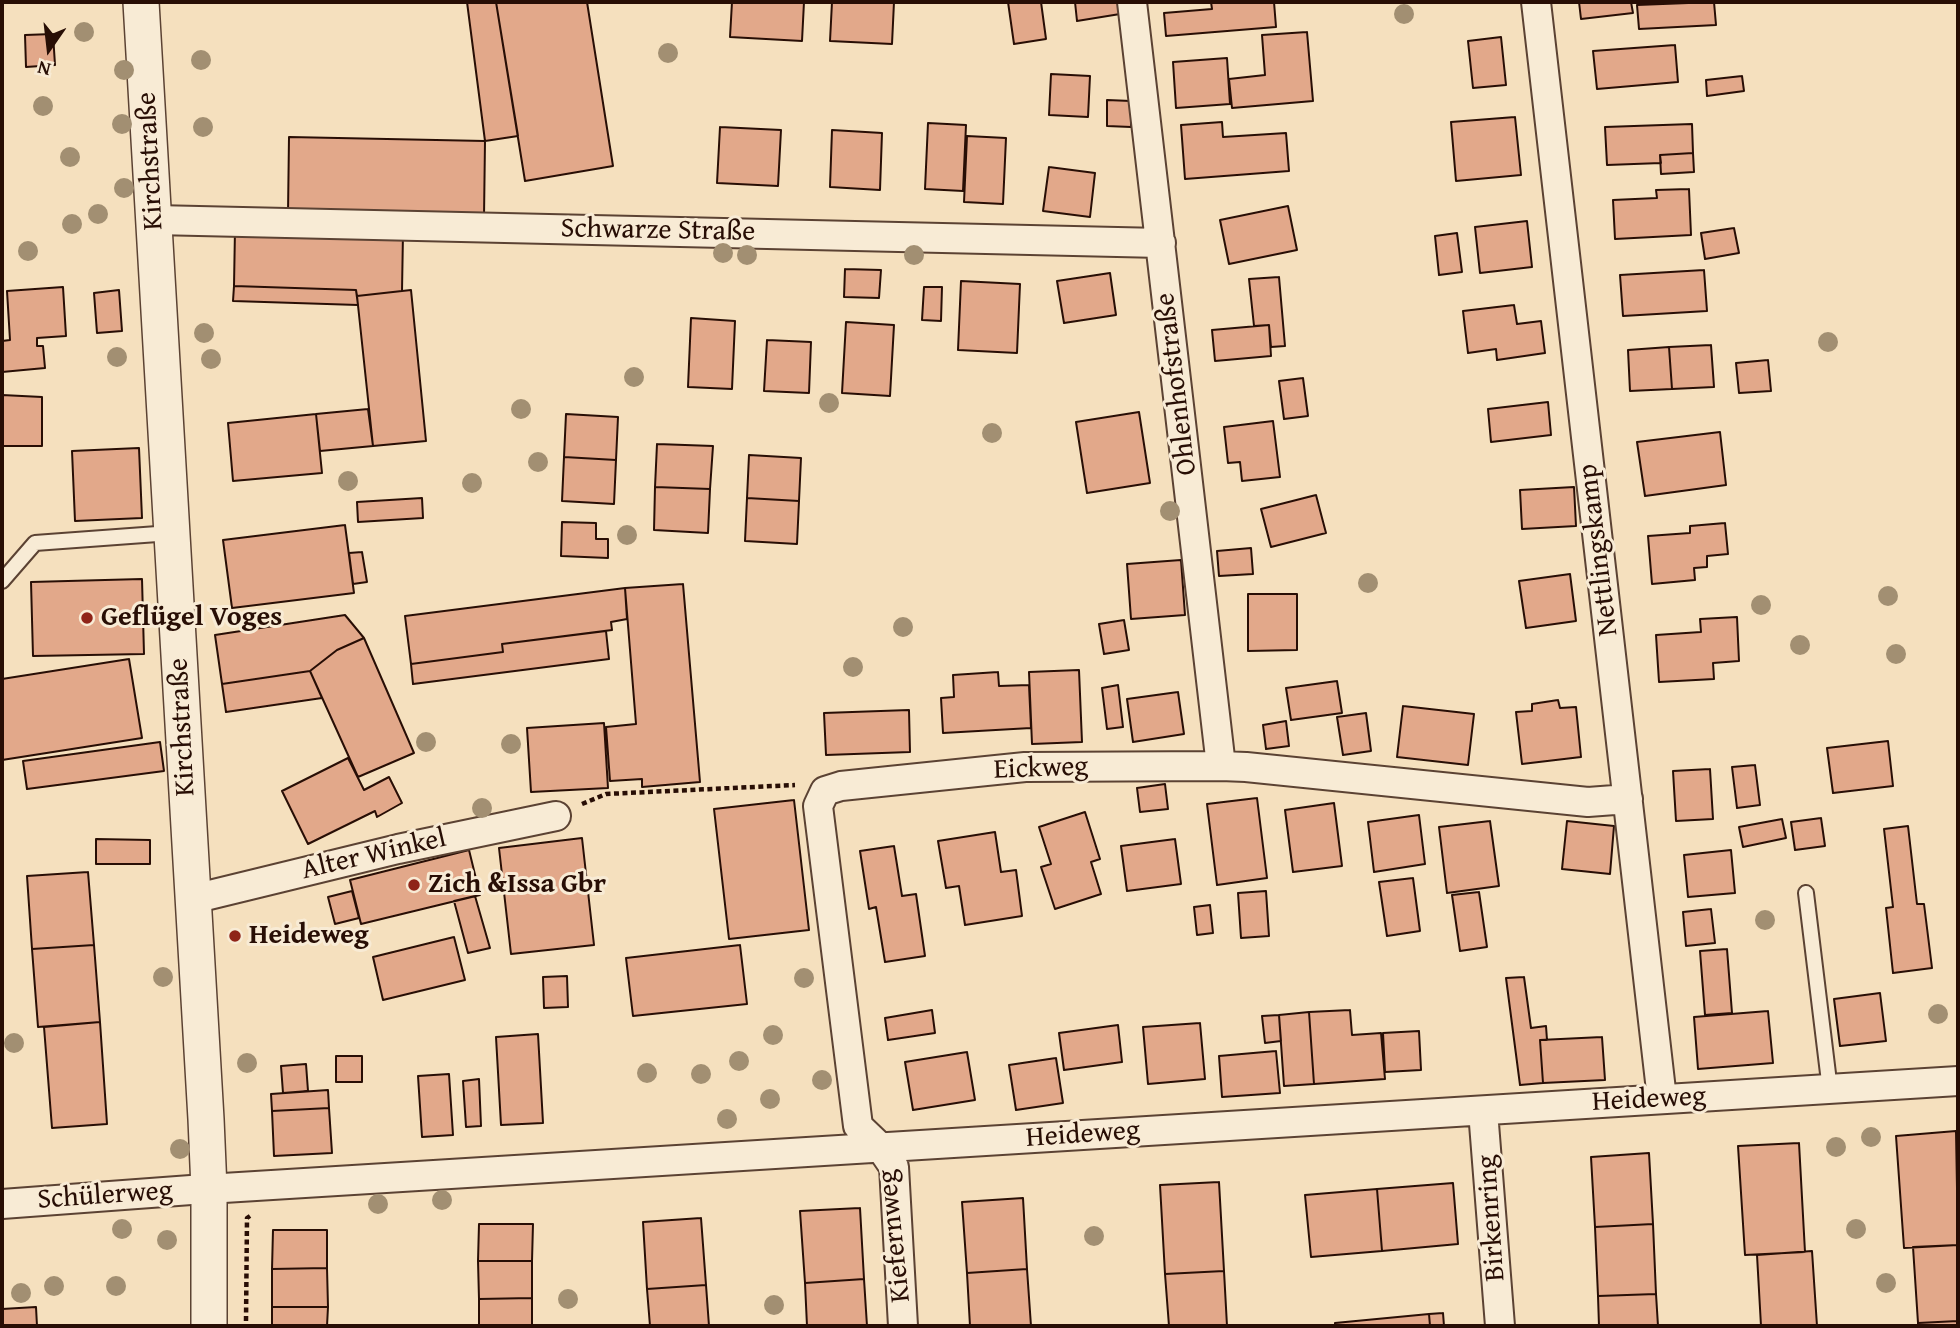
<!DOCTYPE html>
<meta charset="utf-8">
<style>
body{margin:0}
#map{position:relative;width:1960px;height:1328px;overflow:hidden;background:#f5e0be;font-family:"Gentium Book Plus",serif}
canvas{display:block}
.frame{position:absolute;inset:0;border:4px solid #280e05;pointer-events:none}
.north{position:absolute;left:14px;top:14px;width:70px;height:70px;-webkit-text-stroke:5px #f8ebd5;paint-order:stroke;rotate:194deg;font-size:19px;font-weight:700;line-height:28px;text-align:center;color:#280e05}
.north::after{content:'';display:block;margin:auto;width:24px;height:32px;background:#280e05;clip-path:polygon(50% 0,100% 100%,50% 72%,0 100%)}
</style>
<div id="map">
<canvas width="1960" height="1328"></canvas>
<div class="frame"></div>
<div class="north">N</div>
</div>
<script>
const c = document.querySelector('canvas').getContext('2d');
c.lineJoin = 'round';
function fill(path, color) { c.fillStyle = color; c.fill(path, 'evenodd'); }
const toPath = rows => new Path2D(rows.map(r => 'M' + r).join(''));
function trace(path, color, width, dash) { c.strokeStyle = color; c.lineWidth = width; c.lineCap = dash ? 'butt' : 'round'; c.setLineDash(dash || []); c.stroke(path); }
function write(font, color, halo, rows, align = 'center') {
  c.font = font + ' "Gentium Book Plus",serif'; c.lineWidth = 6; c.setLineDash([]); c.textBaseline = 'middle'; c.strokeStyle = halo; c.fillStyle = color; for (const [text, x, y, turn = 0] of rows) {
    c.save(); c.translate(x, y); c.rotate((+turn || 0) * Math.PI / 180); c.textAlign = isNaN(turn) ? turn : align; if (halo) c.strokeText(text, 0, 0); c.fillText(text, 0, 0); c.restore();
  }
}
const building = toPath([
 [467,2,496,2,518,136,485,141,467,2],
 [496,2,587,2,613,166,525,181,496,2],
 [732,2,804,2,802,41,730,37,732,2],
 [832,2,894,2,892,44,830,41,832,2],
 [1008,2,1041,2,1046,39,1014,44,1008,2],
 [1075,2,1118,2,1120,14,1077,21,1075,2],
 [1211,2,1274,2,1276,27,1166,36,1164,13,1212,9,1211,2],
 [1579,2,1631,2,1633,13,1581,19,1579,2],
 [1714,2,1716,25,1639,29,1637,5,1714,2],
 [1307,32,1313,101,1232,108,1229,79,1265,75,1262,35,1307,32],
 [53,34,55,65,26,67,25,35,53,34],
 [1501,37,1506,85,1473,88,1468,41,1501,37],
 [1675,45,1678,82,1597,89,1593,51,1675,45],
 [1227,58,1230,104,1176,108,1173,62,1227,58],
 [1051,74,1090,76,1088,117,1049,115,1051,74],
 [1742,76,1744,91,1707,96,1706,80,1742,76],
 [1107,100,1131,101,1131,127,1107,126,1107,100],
 [1515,117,1521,175,1456,181,1451,122,1515,117],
 [1222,122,1223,137,1286,133,1289,171,1185,179,1181,125,1222,122],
 [928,123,966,125,963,191,925,189,928,123],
 [1692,124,1693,153,1660,155,1661,163,1607,165,1605,127,1692,124],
 [720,127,781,130,778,186,717,183,720,127],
 [832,130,882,133,880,190,830,187,832,130],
 [967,136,1006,138,1003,204,964,202,967,136],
 [289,137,485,141,484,217,288,213,289,137],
 [1693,153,1694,172,1661,174,1660,155,1693,153],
 [1049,167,1095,173,1090,217,1043,211,1049,167],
 [1689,189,1691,235,1615,239,1613,200,1657,198,1656,190,1689,189],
 [1288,206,1297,250,1229,264,1220,220,1288,206],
 [1527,221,1532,267,1480,273,1475,227,1527,221],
 [1734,228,1739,253,1705,259,1701,233,1734,228],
 [235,229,403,233,402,291,357,296,356,290,234,286,235,229],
 [1457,233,1462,272,1439,275,1435,236,1457,233],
 [845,269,881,270,879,298,844,297,845,269],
 [1704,270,1707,311,1623,316,1620,275,1704,270],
 [1110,273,1116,315,1064,323,1057,281,1110,273],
 [1279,277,1285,346,1271,347,1269,325,1254,326,1249,279,1279,277],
 [961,281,1020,284,1017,353,958,350,961,281],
 [234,286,356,290,358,305,233,301,234,286],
 [63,287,66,336,37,338,37,346,43,346,45,368,2,372,2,341,10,340,7,291,63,287],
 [924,287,942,287,941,321,922,320,924,287],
 [119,290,122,331,97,333,94,293,119,290],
 [411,290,426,441,373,446,357,296,411,290],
 [1514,305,1517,324,1541,321,1545,353,1497,360,1496,349,1468,353,1463,311,1514,305],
 [691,318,735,321,732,389,688,387,691,318],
 [846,322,894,325,890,396,842,393,846,322],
 [1269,325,1271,356,1215,361,1212,330,1269,325],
 [767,340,811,342,809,393,764,391,767,340],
 [1711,345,1714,387,1672,389,1669,347,1711,345],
 [1669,347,1672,389,1630,391,1628,350,1669,347],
 [1768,360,1771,391,1739,393,1736,363,1768,360],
 [1303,378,1308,416,1284,419,1279,381,1303,378],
 [2,395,42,397,42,446,2,446,2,395],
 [1548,402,1551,435,1491,442,1488,409,1548,402],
 [368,409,373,446,320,451,316,414,368,409],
 [1139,412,1150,483,1087,493,1076,422,1139,412],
 [316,414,322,473,233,481,228,423,316,414],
 [566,414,618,417,616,460,564,457,566,414],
 [1273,421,1280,477,1242,481,1240,462,1228,463,1224,427,1273,421],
 [1720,432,1726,485,1645,496,1637,442,1720,432],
 [657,444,713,446,710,489,655,487,657,444],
 [139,448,142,518,75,521,72,451,139,448],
 [749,455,801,458,799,501,747,498,749,455],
 [564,457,616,460,614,504,562,501,564,457],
 [655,487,710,489,708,533,654,530,655,487],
 [1574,487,1576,526,1522,529,1520,490,1574,487],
 [1316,495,1326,533,1271,547,1261,509,1316,495],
 [422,498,423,518,358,522,357,502,422,498],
 [747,498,799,501,797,544,745,541,747,498],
 [562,522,596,523,596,539,608,539,608,558,561,556,562,522],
 [1725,523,1728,554,1707,556,1707,567,1694,568,1695,580,1652,584,1648,536,1690,533,1690,526,1725,523],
 [345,525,354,593,232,608,223,540,345,525],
 [1251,548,1253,574,1219,576,1217,551,1251,548],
 [362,552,367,582,353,584,349,553,362,552],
 [1181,560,1185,615,1131,619,1127,564,1181,560],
 [1570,574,1576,621,1526,628,1519,581,1570,574],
 [142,579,144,654,33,656,31,582,142,579],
 [683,584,700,782,642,787,642,779,610,781,606,727,636,724,625,588,683,584],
 [625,588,627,619,611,622,612,630,502,644,503,652,411,664,405,616,625,588],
 [1248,594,1297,594,1297,650,1248,651,1248,594],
 [345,615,364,638,337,650,310,671,222,684,215,635,345,615],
 [1737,617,1739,661,1713,663,1714,679,1659,682,1656,635,1701,632,1700,619,1737,617],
 [1124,620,1129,650,1104,654,1099,624,1124,620],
 [606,631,609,659,413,684,411,664,503,652,502,644,606,631],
 [364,638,414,753,358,777,310,671,337,650,364,638],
 [129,659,142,738,2,760,2,679,129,659],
 [1079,670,1082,742,1032,744,1029,672,1079,670],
 [310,671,322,698,226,712,222,684,310,671],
 [998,672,999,686,1029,685,1031,728,943,733,941,698,954,697,953,675,998,672],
 [1337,681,1342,713,1291,720,1286,688,1337,681],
 [1118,685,1123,727,1107,729,1102,688,1118,685],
 [1178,692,1184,734,1133,742,1127,699,1178,692],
 [1558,700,1560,708,1576,707,1581,757,1522,764,1516,712,1532,711,1532,704,1558,700],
 [1403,706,1474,714,1468,765,1397,757,1403,706],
 [909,710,910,752,826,755,824,713,909,710],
 [1366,713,1371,751,1343,755,1337,717,1366,713],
 [1286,721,1289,746,1266,749,1263,725,1286,721],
 [604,723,608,788,531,792,527,728,604,723],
 [1888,741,1893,786,1833,793,1827,748,1888,741],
 [160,742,164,771,27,789,23,761,160,742],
 [348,758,364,790,389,777,402,803,377,817,375,811,308,844,282,791,348,758],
 [1755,765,1760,805,1737,808,1732,767,1755,765],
 [1710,769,1713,819,1676,821,1673,771,1710,769],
 [1165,784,1168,809,1140,812,1137,788,1165,784],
 [1257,798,1267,878,1217,885,1207,804,1257,798],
 [794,800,809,930,729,939,714,809,794,800],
 [1334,803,1342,866,1293,872,1285,810,1334,803],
 [1085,812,1100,859,1091,862,1101,894,1055,909,1041,867,1051,864,1039,827,1085,812],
 [1419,815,1425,864,1374,872,1368,822,1419,815],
 [1821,818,1825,846,1795,850,1791,822,1821,818],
 [1782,819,1786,838,1743,847,1739,827,1782,819],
 [1490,821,1499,886,1447,893,1439,827,1490,821],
 [1567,821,1614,826,1610,874,1562,869,1567,821],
 [1908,826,1917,904,1924,904,1932,968,1893,973,1886,908,1893,907,1884,829,1908,826],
 [995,832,1001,872,1016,870,1022,916,965,925,959,886,946,888,938,841,995,832],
 [582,838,594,945,511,954,499,848,582,838],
 [96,839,150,840,150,864,96,864,96,839],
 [1175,839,1181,884,1127,891,1121,846,1175,839],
 [894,846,902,896,916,894,925,956,885,962,876,907,869,909,860,851,894,846],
 [469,850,480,895,361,924,350,880,469,850],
 [1731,850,1735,893,1688,897,1684,855,1731,850],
 [88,872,94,945,32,949,27,876,88,872],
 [1413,878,1420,931,1387,936,1379,882,1413,878],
 [352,891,359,918,335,924,328,897,352,891],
 [1266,891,1269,936,1241,938,1238,893,1266,891],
 [1479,892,1487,947,1460,951,1452,895,1479,892],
 [475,896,490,948,468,953,454,901,475,896],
 [1210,905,1213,933,1197,935,1194,907,1210,905],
 [1711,909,1715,943,1686,946,1683,912,1711,909],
 [454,937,465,980,383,1000,373,957,454,937],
 [94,945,100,1022,38,1027,32,949,94,945],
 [740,945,747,1004,633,1016,626,958,740,945],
 [1727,949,1732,1013,1705,1015,1700,951,1727,949],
 [567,976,568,1007,544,1008,543,977,567,976],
 [1524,977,1531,1028,1546,1026,1547,1040,1540,1040,1543,1083,1520,1085,1506,978,1524,977],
 [1880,993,1886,1041,1840,1046,1834,999,1880,993],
 [932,1010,935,1033,888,1040,885,1018,932,1010],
 [1350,1010,1352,1035,1381,1033,1385,1079,1314,1084,1309,1012,1350,1010],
 [1768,1011,1773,1063,1698,1069,1694,1017,1768,1011],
 [1309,1012,1314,1084,1284,1086,1279,1015,1309,1012],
 [1279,1015,1281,1041,1265,1043,1262,1016,1279,1015],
 [100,1022,107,1124,52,1128,44,1027,100,1022],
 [1200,1023,1205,1079,1148,1084,1143,1027,1200,1023],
 [1118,1025,1122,1062,1064,1070,1059,1033,1118,1025],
 [1419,1031,1421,1070,1385,1072,1383,1033,1419,1031],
 [538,1034,543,1123,501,1125,496,1037,538,1034],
 [1602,1037,1605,1080,1543,1083,1540,1040,1602,1037],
 [1276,1051,1280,1093,1222,1097,1219,1056,1276,1051],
 [967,1052,975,1100,913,1110,905,1062,967,1052],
 [336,1056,362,1056,362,1082,336,1082,336,1056],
 [1056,1058,1063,1103,1016,1110,1009,1065,1056,1058],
 [306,1064,308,1091,283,1093,281,1066,306,1064],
 [449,1074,453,1135,422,1137,418,1076,449,1074],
 [479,1079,481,1126,466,1127,463,1081,479,1079],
 [328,1090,329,1108,272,1111,271,1094,328,1090],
 [329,1108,332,1153,274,1156,272,1111,329,1108],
 [1956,1131,1958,1245,1904,1248,1896,1136,1956,1131],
 [1799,1143,1805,1252,1745,1255,1738,1146,1799,1143],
 [1649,1153,1653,1224,1595,1227,1591,1157,1649,1153],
 [1219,1182,1224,1271,1165,1274,1160,1185,1219,1182],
 [1453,1183,1458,1244,1382,1251,1377,1189,1453,1183],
 [1377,1189,1382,1251,1311,1257,1305,1195,1377,1189],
 [1023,1198,1027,1269,967,1273,962,1202,1023,1198],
 [860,1208,864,1279,805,1283,800,1211,860,1208],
 [701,1218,706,1285,647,1289,643,1222,701,1218],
 [479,1224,533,1224,532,1261,478,1261,479,1224],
 [1653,1224,1656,1294,1598,1296,1595,1227,1653,1224],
 [273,1230,327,1230,327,1268,272,1269,273,1230],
 [1958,1245,1958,1321,1918,1323,1913,1247,1958,1245],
 [1812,1251,1817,1326,1761,1326,1757,1255,1812,1251],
 [478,1261,532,1261,532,1298,479,1299,478,1261],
 [327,1268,328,1307,272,1307,272,1269,327,1268],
 [1027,1269,1031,1326,970,1326,967,1273,1027,1269],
 [1224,1271,1227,1326,1169,1326,1165,1274,1224,1271],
 [864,1279,867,1326,807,1326,805,1283,864,1279],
 [706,1285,709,1326,650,1326,647,1289,706,1285],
 [1656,1294,1658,1326,1599,1326,1598,1296,1656,1294],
 [532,1298,532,1326,479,1326,479,1299,532,1298],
 [36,1307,37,1326,2,1326,2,1309,36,1307],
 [272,1307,328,1307,327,1326,272,1326,272,1307],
 [1443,1313,1444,1326,1430,1326,1429,1314,1443,1313],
 [1429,1314,1430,1326,1335,1326,1335,1323,1429,1314],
 [1958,1321,1958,1326,1918,1326,1918,1323,1958,1321]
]);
fill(building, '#e2a88a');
trace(building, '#280e05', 2);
const service = toPath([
 [2,581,35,543,171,533],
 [1806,893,1830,1090]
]);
const minor = toPath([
 [1132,2,1221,766],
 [1536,2,1662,1099],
 [155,220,1161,243],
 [193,899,398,849,556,816],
 [1483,1111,1500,1326],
 [2,1204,191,1190,1958,1081],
 [903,1326,894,1167,881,1148,858,1126,818,806,825,791,841,786,1025,767,1221,766,1246,767,1588,802,1628,799]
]);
const tertiary = toPath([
 [141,2,206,1119,209,1189,209,1326]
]);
trace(service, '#5b4233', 18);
trace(minor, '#5b4233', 32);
trace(tertiary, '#5b4233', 38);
trace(toPath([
 [582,804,606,794,795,785],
 [246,1321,247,1218,250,1216]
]), '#280e05', 4.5, [5, 3.5]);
trace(service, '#f8ebd5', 14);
trace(minor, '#f8ebd5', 28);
trace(tertiary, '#f8ebd5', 35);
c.fillStyle = '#a28f72';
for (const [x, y] of [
 [1404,14],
 [84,32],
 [668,53],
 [201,60],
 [124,70],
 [43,106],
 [122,124],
 [203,127],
 [70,157],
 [124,188],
 [98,214],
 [72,224],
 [28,251],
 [723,253],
 [747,255],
 [914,255],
 [204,333],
 [1828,342],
 [117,357],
 [211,359],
 [634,377],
 [829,403],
 [521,409],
 [992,433],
 [538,462],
 [348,481],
 [472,483],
 [1170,511],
 [627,535],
 [1368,583],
 [1888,596],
 [1761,605],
 [903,627],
 [1800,645],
 [1896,654],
 [853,667],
 [426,742],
 [511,744],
 [482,808],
 [1765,920],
 [163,977],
 [804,978],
 [1938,1014],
 [773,1035],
 [14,1043],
 [739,1061],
 [247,1063],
 [647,1073],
 [701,1074],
 [822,1080],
 [770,1099],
 [727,1119],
 [1871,1137],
 [1836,1147],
 [180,1149],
 [442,1200],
 [378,1204],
 [122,1229],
 [1856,1229],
 [1094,1236],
 [167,1240],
 [1886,1283],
 [54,1286],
 [116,1286],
 [21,1293],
 [568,1299],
 [774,1305]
]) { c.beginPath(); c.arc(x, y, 10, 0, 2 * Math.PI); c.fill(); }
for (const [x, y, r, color] of [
 [87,618,7,"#8f2418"],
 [414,885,7,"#8f2418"],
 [235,936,7,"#8f2418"]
]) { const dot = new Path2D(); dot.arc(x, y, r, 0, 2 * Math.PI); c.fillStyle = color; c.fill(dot); trace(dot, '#f8ebd5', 2.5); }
write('28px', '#280e05', '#f8ebd5', [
 ["Kirchstraße",151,161,-93],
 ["Schwarze Straße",658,231,1],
 ["Ohlenhofstraße",1177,384,-97],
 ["Nettlingskamp",1599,550,-97],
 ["Kirchstraße",183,727,-93],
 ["Eickweg",1041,769,-2],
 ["Alter Winkel",374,855,-13],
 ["Heideweg",1649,1100,-3],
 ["Heideweg",1083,1135,-4],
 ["Schülerweg",105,1196,-4],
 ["Birkenring",1492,1218,-94],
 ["Kiefernweg",895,1236,-96]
]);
write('bold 28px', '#280e05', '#f8ebd5', [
 ["Geflügel Voges",101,618],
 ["Zich &Issa Gbr",428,885],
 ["Heideweg",249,936]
], 'left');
</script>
